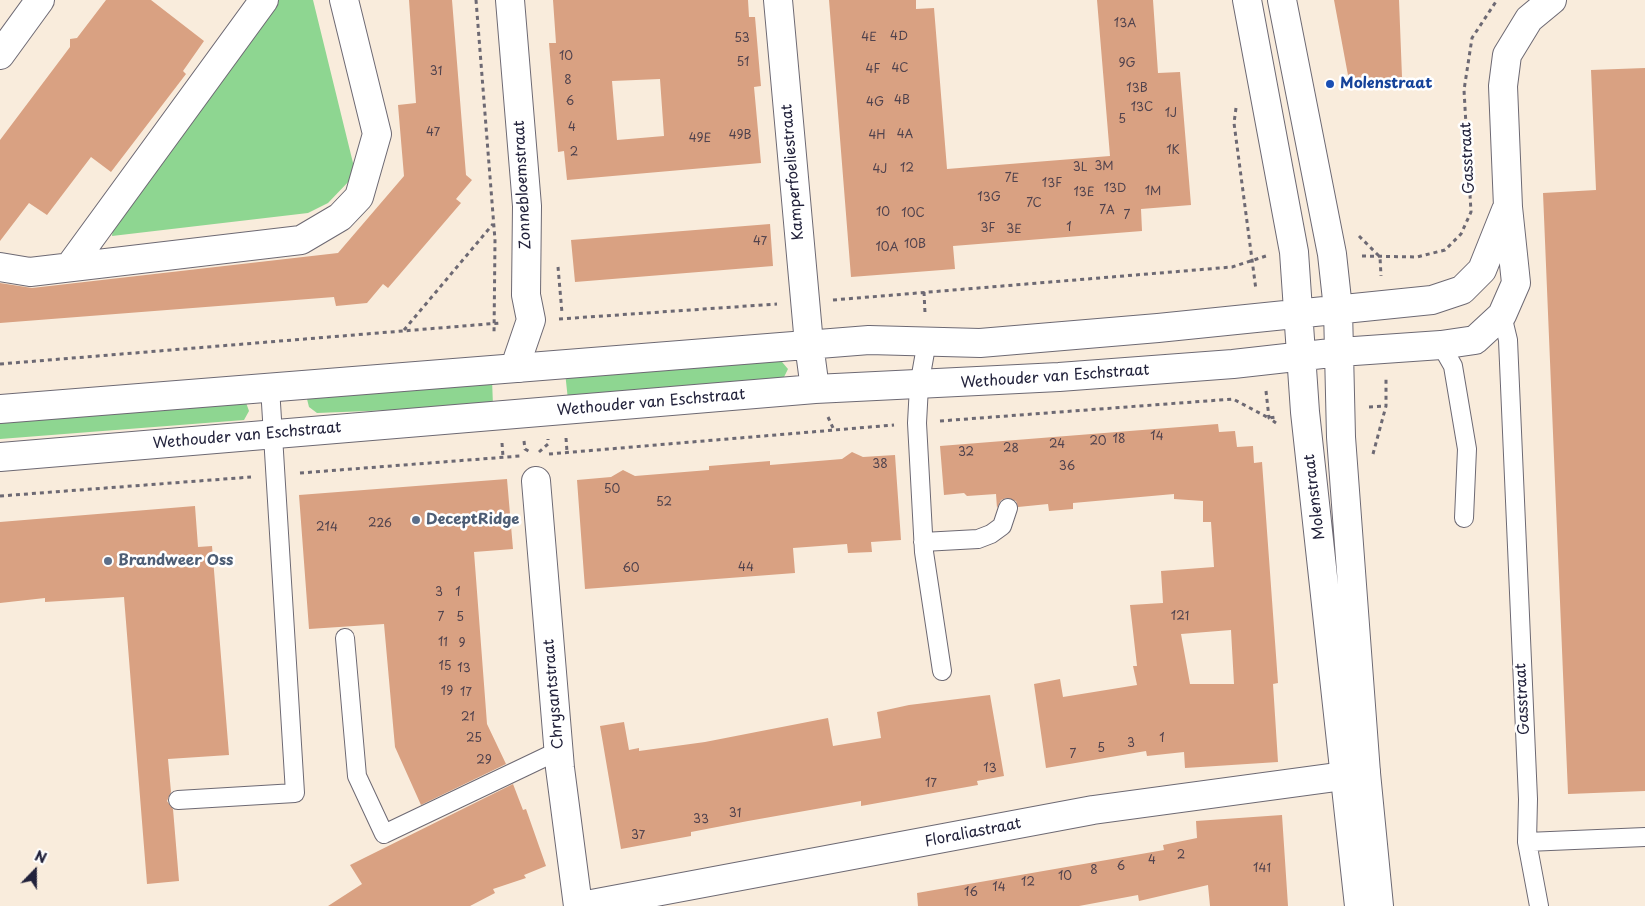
<!DOCTYPE html>
<style>
body{margin:0}
#map{position:relative;width:1645px;height:906px;overflow:hidden;background:#f9ecdc;font-family:"Playpen Sans",sans-serif}
canvas{display:block}
.north{position:absolute;left:10px;top:846px;width:50px;height:50px;-webkit-text-stroke:4px #fff;paint-order:stroke;rotate:22deg;font-size:14px;font-weight:700;line-height:20px;text-align:center;color:#22223b}
.north::after{content:'';display:block;margin:auto;width:18px;height:22px;background:#22223b;clip-path:polygon(50% 0,100% 100%,50% 72%,0 100%)}
</style>
<div id="map">
<canvas width="1645" height="906"></canvas>
<div class="north">N</div>
</div>
<script>
const c = document.querySelector('canvas').getContext('2d');
c.lineJoin = 'round';
function fill(path, color) { c.fillStyle = color; c.fill(path, 'evenodd'); }
const toPath = rows => new Path2D(rows.map(r => 'M' + r).join(''));
function trace(path, color, width, dash) { c.strokeStyle = color; c.lineWidth = width; c.lineCap = dash ? 'butt' : 'round'; c.setLineDash(dash || []); c.stroke(path); }
function write(font, color, halo, rows, align = 'center') {
  c.font = font + ' "Playpen Sans",sans-serif'; c.lineWidth = 5; c.setLineDash([]); c.textBaseline = 'middle'; c.strokeStyle = halo; c.fillStyle = color; for (const [text, x, y, turn = 0] of rows) {
    c.save(); c.translate(x, y); c.rotate((+turn || 0) * Math.PI / 180); c.textAlign = isNaN(turn) ? turn : align; if (halo) c.strokeText(text, 0, 0); c.fillText(text, 0, 0); c.restore();
  }
}
fill(toPath([
 [272,0,313,0,354,167,351,179,328,203,308,213,112,236,113,227],
 [777,356,788,369,782,381,568,400,565,372],
 [492,379,493,406,317,413,309,407,307,399,310,391],
 [244,397,249,411,244,420,0,439,0,416]
]), '#8ed691');
fill(toPath([
 [106,0,151,0,204,41,183,71,186,74,111,172,91,157,47,215,29,203,0,241,0,140,70,47,70,39,77,38],
 [409,0,452,0,466,175,472,180,456,199,461,203,388,288,383,284,367,303,336,306,334,297,0,323,0,283,32,288,338,253,404,176,398,105,416,103],
 [553,0,748,0,749,17,755,17,760,75,761,86,754,87,761,163,567,180,564,151,558,152,554,103,549,43,556,43],
 [660,79,664,136,617,140,612,81],
 [829,0,916,0,916,9,934,8,947,169,1110,156,1097,0,1153,0,1158,73,1180,72,1191,205,1141,209,1142,231,953,246,955,269,851,277],
 [1334,0,1399,0,1402,77,1350,86],
 [1645,68,1645,791,1568,794,1543,193,1596,190,1591,70],
 [770,224,773,266,575,282,571,240],
 [1218,424,1219,432,1235,431,1237,447,1253,446,1254,463,1262,462,1278,683,1273,684,1278,762,1185,768,1184,752,1147,756,1146,751,1046,768,1034,684,1060,679,1063,697,1137,685,1133,666,1137,666,1130,605,1163,603,1161,571,1214,567,1211,522,1203,522,1203,501,1174,499,1174,494,1073,503,1073,509,1049,511,1048,504,1018,507,1016,501,1006,498,1001,500,997,508,996,494,967,496,964,493,944,495,940,446],
 [1231,630,1234,684,1190,684,1181,634],
 [852,452,863,457,895,455,901,540,871,542,872,552,848,553,847,544,793,548,795,573,585,589,577,480,611,477,623,470,635,476,709,470,709,466,770,461,770,465,842,459],
 [507,479,513,549,474,552,487,724,506,764,421,805,395,747,384,624,309,629,299,495],
 [195,506,198,547,212,546,229,755,168,759,171,792,167,801,173,809,179,881,147,884,124,597,45,602,45,598,0,603,0,522],
 [990,695,1004,776,977,781,978,785,861,806,861,801,748,821,691,832,691,836,621,849,600,726,624,722,629,750,639,748,639,751,705,742,828,718,833,746,881,738,877,712,909,705],
 [513,784,523,810,526,809,546,866,524,875,526,878,493,889,495,893,470,906,328,906,362,884,350,865],
 [1282,815,1288,906,1210,906,1208,885,1139,901,1138,895,1079,906,918,906,917,893,1164,850,1163,845,1197,838,1196,821]
]), '#d9a182');
const lane = toPath([
 [1502,315,1508,340,1528,799,1527,842,1539,906],
 [927,341,919,386,917,423,924,552,942,671],
 [1441,345,1453,366,1467,449,1464,518],
 [923,542,978,539,991,534,1002,526,1008,508],
 [345,638,357,776,384,834,558,751],
 [178,800,295,793,270,387],
 [1527,842,1645,837]
]);
const street = toPath([
 [510,0,527,206,526,295,531,320,518,358,518,368],
 [778,0,809,344],
 [0,55,40,0],
 [70,266,264,0],
 [0,267,30,272,301,240,340,217,359,197,377,134,344,0],
 [536,481,560,768,578,906],
 [581,906,1093,810,1366,773]
]);
const secondary = toPath([
 [1247,0,1294,252,1305,412,1359,906],
 [1282,0,1332,254,1338,309,1341,437,1366,773,1379,906],
 [809,344,815,389],
 [0,409,869,340,980,343,1158,328,1432,300,1462,290,1482,270,1506,210],
 [0,457,815,389,1059,377,1233,364,1340,352,1441,345,1475,340,1502,315,1516,283,1508,207,1503,86,1507,55,1529,19,1552,0]
]);
trace(lane, '#6d6973', 20);
trace(street, '#6d6973', 30);
trace(secondary, '#6d6973', 30);
trace(toPath([
 [476,0,495,240,494,335],
 [1236,108,1234,123,1256,290],
 [1359,236,1380,257,1381,276],
 [1362,256,1417,257,1445,250,1461,234,1471,212,1464,90,1472,38,1497,0],
 [558,267,562,313],
 [924,292,925,313],
 [833,300,1232,267,1266,256],
 [559,319,777,304],
 [404,330,493,224],
 [0,364,500,323],
 [1266,391,1269,418,1276,423],
 [1369,407,1386,406],
 [828,417,834,430],
 [940,421,1233,399,1269,418,1276,417],
 [566,438,567,452],
 [524,441,525,449,530,452],
 [502,443,503,457],
 [539,452,548,444,548,439],
 [549,454,894,425],
 [1373,454,1386,406,1386,377],
 [300,473,520,456],
 [0,496,251,477]
]), '#6d6973', 3, [4, 4]);
trace(lane, '#fff', 18);
trace(street, '#fff', 28);
trace(secondary, '#fff', 28);
for (const [x, y, r, color] of [
 [1330,84,5,"#1a4fb4"],
 [416,520,5,"#5c6f8a"],
 [108,561,5,"#5c6f8a"]
]) { const dot = new Path2D(); dot.arc(x, y, r, 0, 2 * Math.PI); c.fillStyle = color; c.fill(dot); trace(dot, '#fff', 2); }
write('12px', '#50424d', null, [
 ["13A",1125,24],
 ["4D",899,37],
 ["4E",869,38],
 ["53",742,39],
 ["10",566,57],
 ["51",743,63],
 ["9G",1127,64],
 ["4C",900,69],
 ["4F",873,70],
 ["31",436,72],
 ["8",568,81],
 ["13B",1137,89],
 ["4B",902,101],
 ["6",570,102],
 ["4G",875,103],
 ["13C",1142,108],
 ["1J",1171,114],
 ["5",1122,120],
 ["4",572,128],
 ["47",433,133],
 ["4A",905,135],
 ["49B",740,136],
 ["4H",877,136],
 ["49E",700,139],
 ["1K",1173,151],
 ["2",574,153],
 ["3M",1104,167],
 ["3L",1080,168],
 ["12",907,169],
 ["4J",880,170],
 ["7E",1012,179],
 ["13F",1052,184],
 ["13D",1115,189],
 ["1M",1153,192],
 ["13E",1084,193],
 ["13G",989,198],
 ["7C",1034,204],
 ["7A",1107,211],
 ["10",883,213],
 ["10C",913,214],
 ["7",1127,216],
 ["1",1069,228],
 ["3F",988,229],
 ["3E",1014,230],
 ["47",760,242],
 ["10B",915,245],
 ["10A",887,248],
 ["14",1157,437],
 ["18",1119,440],
 ["20",1098,442],
 ["24",1057,445],
 ["28",1011,449],
 ["32",966,453],
 ["38",880,465],
 ["36",1067,467],
 ["50",612,490],
 ["52",664,503],
 ["226",380,524],
 ["214",327,528],
 ["44",746,568],
 ["60",631,569],
 ["3",439,593],
 ["1",458,593],
 ["121",1180,617],
 ["7",441,618],
 ["5",460,618],
 ["11",443,643],
 ["9",462,644],
 ["15",445,667],
 ["13",464,669],
 ["19",447,692],
 ["17",466,693],
 ["21",468,718],
 ["25",474,739],
 ["1",1162,739],
 ["3",1131,744],
 ["5",1101,749],
 ["7",1073,755],
 ["29",484,761],
 ["13",990,769],
 ["17",931,784],
 ["31",735,814],
 ["33",701,820],
 ["37",638,836],
 ["2",1181,856],
 ["4",1152,861],
 ["6",1121,867],
 ["141",1262,869],
 ["8",1094,871],
 ["10",1065,877],
 ["12",1028,883],
 ["14",999,888],
 ["16",971,893]
]);
write('bold 15px', '#164399', '#fff', [
 ["Molenstraat",1340,84]
], 'left');
write('15px', '#22223b', '#fff', [
 ["Gasstraat",1468,158,-93],
 ["Kamperfoeliestraat",793,172,-95],
 ["Zonnebloemstraat",523,185,-93],
 ["Wethouder van Eschstraat",1055,377,-4],
 ["Wethouder van Eschstraat",651,403,-5],
 ["Wethouder van Eschstraat",247,436,-5],
 ["Molenstraat",1315,497,-97],
 ["Chrysantstraat",554,694,-95],
 ["Gasstraat",1523,699,-93],
 ["Floraliastraat",973,833,-11]
]);
write('bold 15px', '#4e5e75', '#fff', [
 ["DeceptRidge",426,520],
 ["Brandweer Oss",118,561]
], 'left');
</script>
